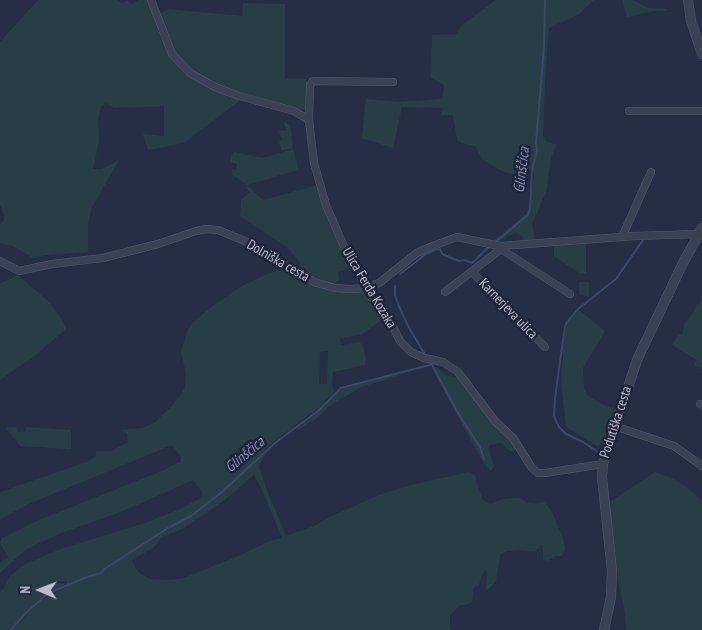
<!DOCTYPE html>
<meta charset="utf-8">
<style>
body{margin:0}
#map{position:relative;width:702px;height:630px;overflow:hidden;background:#262e46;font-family:"PT Sans Narrow",sans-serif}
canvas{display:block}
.north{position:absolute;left:15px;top:565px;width:50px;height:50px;-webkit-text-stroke:4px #1f263b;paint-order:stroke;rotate:271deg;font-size:14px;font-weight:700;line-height:20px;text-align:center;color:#b9bdce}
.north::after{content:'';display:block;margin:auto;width:18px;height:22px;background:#b9bdce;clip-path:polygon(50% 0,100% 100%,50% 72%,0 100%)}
</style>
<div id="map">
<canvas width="702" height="630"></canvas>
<div class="north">N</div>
</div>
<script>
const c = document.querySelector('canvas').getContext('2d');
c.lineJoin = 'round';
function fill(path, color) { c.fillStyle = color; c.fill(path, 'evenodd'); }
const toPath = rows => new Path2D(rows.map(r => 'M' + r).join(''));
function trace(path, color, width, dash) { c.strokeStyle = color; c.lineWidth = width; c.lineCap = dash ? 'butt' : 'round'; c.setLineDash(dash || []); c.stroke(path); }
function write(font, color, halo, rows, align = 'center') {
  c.font = font + ' "PT Sans Narrow",sans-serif'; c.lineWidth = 5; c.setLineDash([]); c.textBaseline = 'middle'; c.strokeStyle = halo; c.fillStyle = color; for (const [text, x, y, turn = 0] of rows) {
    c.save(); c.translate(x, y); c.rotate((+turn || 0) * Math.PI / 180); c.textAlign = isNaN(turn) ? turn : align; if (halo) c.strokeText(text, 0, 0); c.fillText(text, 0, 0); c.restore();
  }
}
fill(toPath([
 [38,0,118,0,122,3,128,1,132,4,138,0,147,0,161,37,173,59,182,70,195,80,209,87,242,99,184,143,148,150,143,134,164,136,164,106,114,108,105,103,101,107,98,118,99,141,93,169,102,169,119,160,91,209,88,224,88,252,46,255,33,258,13,246,0,243,0,225,5,218,0,205,0,42],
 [496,0,594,0,579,14,549,28,545,80,543,135,545,140,548,142,556,145,551,158,546,192,532,224,535,240,523,240,522,236,516,233,510,235,497,243,494,242,494,240,526,214,529,209,534,175,533,170,527,167,518,168,515,175,502,171,483,160,475,146,461,143,457,140,453,115,441,115,443,108,402,107,393,148,362,138,366,99,398,102,442,99,444,85,431,78,432,35,456,34,462,25],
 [622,0,633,0,648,8,667,9,665,11,655,11,627,17],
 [243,3,285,4,285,78,306,79,308,96,306,111,239,92,205,79,189,68,173,50,159,15,168,9,242,16],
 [284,122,290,125,293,148,282,151,279,141,282,140,279,131,286,130],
 [293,149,299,170,273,177,271,174,272,178,247,185,232,174,232,169,236,170,237,164,230,162,232,155,234,152,263,158],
 [318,185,352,266,338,272,339,281,336,282,336,286,322,283,297,270,301,264,288,248,240,216,241,200,250,192,247,188,248,186,263,200],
 [586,244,586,274,579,273,554,256,554,246],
 [283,269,310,282,363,291,369,295,383,317,379,322,362,334,340,339,342,345,359,342,363,345,366,358,365,365,333,372,332,384,334,391,335,391,322,403,319,408,295,425,264,450,267,453,263,457,259,467,266,488,286,536,314,526,334,515,379,495,407,486,469,472,475,476,482,499,490,504,503,499,514,498,520,498,527,503,534,504,544,502,552,512,563,539,565,549,562,556,556,556,547,561,543,559,543,546,540,545,535,552,519,550,507,551,500,555,496,581,489,589,486,589,487,574,486,571,483,572,479,585,473,588,472,602,466,605,460,605,450,615,450,629,453,630,13,630,40,601,67,587,67,581,62,581,50,582,49,584,64,583,64,586,50,592,39,599,10,630,0,630,0,592,4,588,9,577,25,564,61,549,148,522,180,509,203,497,201,490,193,480,123,511,61,533,35,545,25,550,0,573,0,563,8,557,0,543,2,538,39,520,164,470,180,462,181,457,172,445,26,505,0,520,0,492,89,461,96,456,96,451,112,451,128,442,127,434,122,430,142,428,154,423,172,406,182,393,185,386,186,373,181,352,187,332,192,323,210,308,240,287,265,275],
 [328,351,327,384,319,384,320,352],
 [254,475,263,492,282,538,270,541,236,557,184,578,170,580,150,579,141,574,136,569,132,560,153,548,161,538,184,528,222,502],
 [18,275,50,303,61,318,66,329,34,356,0,380,0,284],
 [579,282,589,282,589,297,579,294],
 [702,300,702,369,694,365,697,360,672,345,679,335,682,334,685,323],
 [579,310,605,331,583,368,584,389,587,395,600,403,616,410,605,444,600,443,599,447,566,427,561,379,564,337,567,323],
 [434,367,438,368,446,375,457,377,463,381,509,437,516,448,514,451,510,451,501,443,490,445,488,448,494,466,492,470,490,470,483,462,438,380,432,368],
 [397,374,398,376,361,387,327,408,316,419,298,430,297,428,319,411,324,404,342,389],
 [13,427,17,428,18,432,26,432,26,427,71,430,71,449,20,446,6,428],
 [655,472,669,477,682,484,702,500,702,630,626,630,624,606,620,591,608,503]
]), '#283e47');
trace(toPath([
 [494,243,528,215,530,208,532,170,537,151,536,143,544,47,545,0],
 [400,274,426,254,435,250,440,249,442,254,459,261,465,260,472,263,490,246],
 [395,286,395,295,399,306,408,326,426,356],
 [432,365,458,413,480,447,484,459],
 [598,452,583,442,566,434,559,427,554,416,555,398,565,326,567,322,578,309,616,279,643,240],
 [11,630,27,612,47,594,84,578,101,573,106,568,168,528,191,516,222,492,275,443,318,411,341,388,430,365,431,362]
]), '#39466e', 2);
const minor = toPath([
 [151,0,172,54,190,73,215,87,239,96,294,111,309,120],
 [393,82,315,81,313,81,310,85,309,120,314,163,326,205,346,251,366,288,390,321,400,341,411,352,424,358,443,362,458,372,495,421,513,438,532,468,538,473,545,473,603,464],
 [629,111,702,111],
 [622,237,651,172],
 [501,249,570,294],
 [0,261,19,271,52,264,103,258,158,244,196,231,206,229,218,230,247,242,314,282,335,288,349,289,366,288,379,283,417,253,430,247,457,237,500,246,635,236,699,234],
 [472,272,545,347],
 [445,292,501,249,500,246],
 [700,404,702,405],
 [614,426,674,446,702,466]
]);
const tertiary = toPath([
 [688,0,691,21,702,54],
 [604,630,611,597,612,571,602,477,603,464,637,360,682,265,702,228]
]);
trace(minor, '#53596d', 8);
trace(tertiary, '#53596d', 10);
trace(minor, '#3b4155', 7);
trace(tertiary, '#3b4155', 9);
write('14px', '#b9bdce', '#1f263b', [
 ["Dolniška cesta",278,261,30],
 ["Ulica Ferda Kozaka",369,288,59],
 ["Karnerjeva ulica",508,309,46],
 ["Podutiška cesta",616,422,-72]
]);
write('italic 15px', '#7e8db7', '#1f263b', [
 ["Glinščica",522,170,-83],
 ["Glinščica",245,455,-40]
]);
</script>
